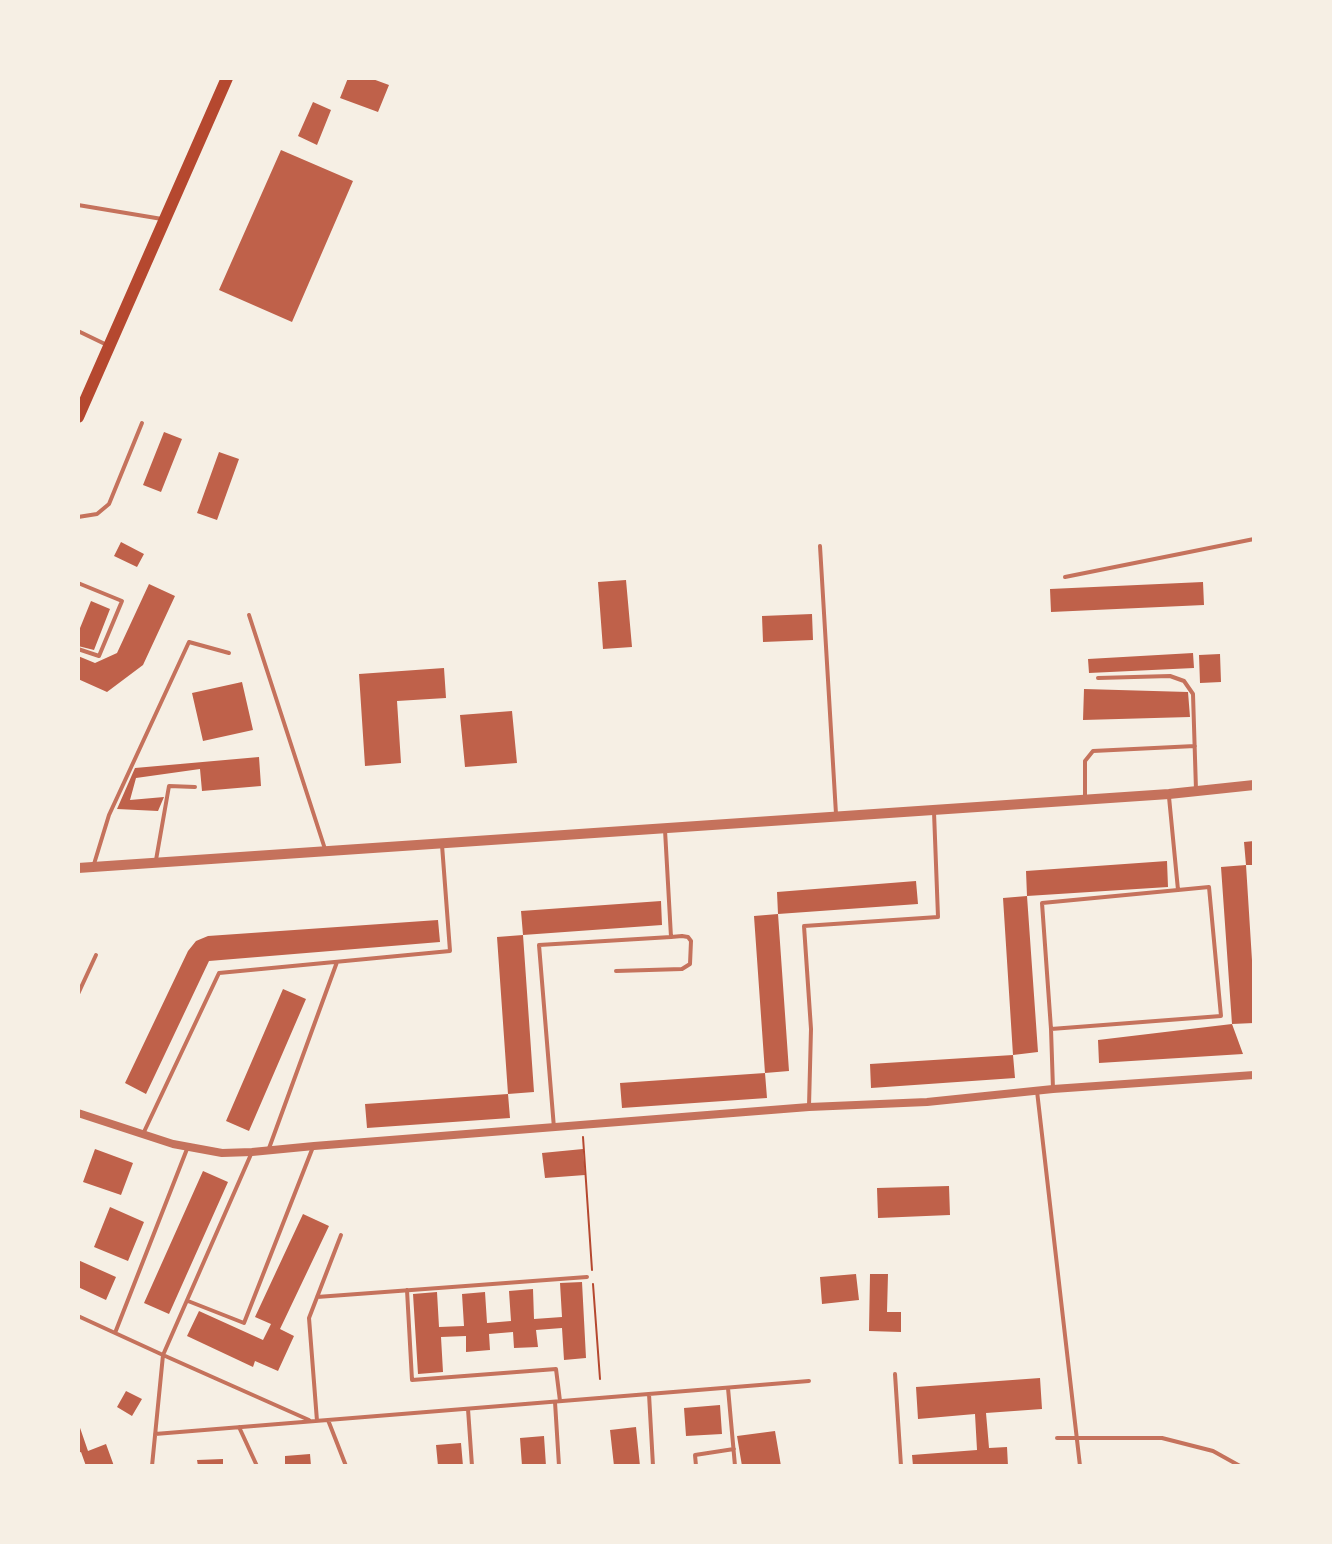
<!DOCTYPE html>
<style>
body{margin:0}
#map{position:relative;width:1332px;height:1544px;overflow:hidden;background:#f6efe4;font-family:"Times New Roman",serif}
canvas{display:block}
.frame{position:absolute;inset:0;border:80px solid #f6efe4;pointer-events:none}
</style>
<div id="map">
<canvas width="1332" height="1544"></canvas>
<div class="frame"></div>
</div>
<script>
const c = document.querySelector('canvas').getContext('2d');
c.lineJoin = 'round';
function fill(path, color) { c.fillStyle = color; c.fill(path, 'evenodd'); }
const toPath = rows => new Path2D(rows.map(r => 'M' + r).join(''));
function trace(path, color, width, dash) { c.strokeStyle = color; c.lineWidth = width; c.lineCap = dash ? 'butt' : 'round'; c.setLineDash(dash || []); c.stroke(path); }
fill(toPath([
 [348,78,370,78,389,85,378,112,340,98],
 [313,102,331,110,317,145,298,136],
 [281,150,353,181,292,322,219,290],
 [164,432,182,439,161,492,143,485],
 [219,452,239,459,217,520,197,513],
 [121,542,144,554,137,567,114,556],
 [626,580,632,647,603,649,598,582],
 [1203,582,1204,605,1051,612,1050,589],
 [149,584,175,596,143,665,107,692,78,679,78,656,95,663,117,653],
 [91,601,110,609,94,650,78,646,78,633],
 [812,614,813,640,763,642,762,616],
 [1193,653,1194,668,1089,673,1088,659],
 [1220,654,1221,682,1200,683,1199,655],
 [444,668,446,698,397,701,401,763,365,766,359,674],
 [242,682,253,730,203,741,192,693],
 [1084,689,1188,692,1190,717,1083,720],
 [512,711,517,763,465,767,460,715],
 [259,757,261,786,202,791,200,769,136,778,130,800,164,797,158,811,117,809,135,768],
 [1254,841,1254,865,1246,865,1244,842],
 [1167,861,1168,887,1027,896,1038,1052,1013,1055,1015,1078,871,1088,870,1064,1013,1055,1003,898,1027,896,1026,871],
 [1246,865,1254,992,1254,1023,1232,1024,1221,867],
 [916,881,918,904,778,914,777,892],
 [661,901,662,925,523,935,534,1092,508,1094,497,937,523,935,521,911],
 [778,914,789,1071,765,1073,754,916],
 [438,920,440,942,209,961,146,1094,125,1083,188,951,196,941,208,936],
 [283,989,306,999,249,1131,226,1121],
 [1232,1024,1243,1054,1099,1063,1098,1040],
 [765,1073,767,1098,622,1108,620,1083],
 [508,1094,510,1118,367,1128,365,1104],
 [95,1149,133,1163,121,1195,83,1182],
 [583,1149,585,1175,545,1178,542,1153],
 [203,1171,228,1182,169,1314,144,1303],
 [949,1186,950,1215,878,1218,877,1188],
 [110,1207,144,1222,128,1261,94,1247],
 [303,1214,329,1226,280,1329,294,1336,278,1371,255,1361,253,1367,187,1336,199,1311,263,1340,271,1324,255,1317],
 [78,1260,116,1277,106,1300,78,1287],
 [856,1274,859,1300,822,1304,820,1277],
 [870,1274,888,1274,887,1312,901,1312,901,1332,869,1331],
 [582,1282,586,1358,564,1360,562,1328,536,1330,538,1347,514,1348,513,1332,489,1334,490,1350,466,1352,466,1336,441,1337,443,1372,418,1374,413,1294,437,1292,439,1327,464,1326,462,1294,485,1292,487,1323,511,1321,509,1291,533,1289,534,1319,562,1317,560,1283],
 [1040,1378,1042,1409,986,1413,989,1448,1007,1447,1008,1466,913,1466,912,1455,977,1450,975,1414,918,1419,916,1387],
 [126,1391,142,1399,132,1416,117,1407],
 [720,1405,722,1434,686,1436,684,1408],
 [78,1422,88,1451,106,1444,114,1466,86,1466,81,1452,78,1453],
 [636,1427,640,1466,614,1466,610,1430],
 [775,1431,781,1466,742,1466,737,1436],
 [544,1436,546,1466,522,1466,520,1438],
 [461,1443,463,1466,438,1466,436,1445],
 [310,1454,311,1466,285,1466,285,1456],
 [223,1459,223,1466,198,1466,197,1460]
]), '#bf614a');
trace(toPath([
 [583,1137,592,1270],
 [593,1284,600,1379]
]), '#b5482f', 2);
trace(toPath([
 [78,205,162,219],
 [78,331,107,345],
 [78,517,97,514,109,504,142,423],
 [820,546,836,814],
 [1065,577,1254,539],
 [78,583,122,601,99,656,78,649],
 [249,615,325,849],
 [1098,678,1170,676,1184,681,1193,694,1196,790],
 [1085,800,1085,761,1093,751,1195,746],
 [156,860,169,786,195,787],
 [94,864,109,815,189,642,229,653],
 [616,971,682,969,690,964,691,941,688,937,682,936,671,937],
 [78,994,96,955],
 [1051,1029,1042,903,1178,890],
 [1053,1089,1051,1029,1221,1016,1209,887,1178,890,1169,797],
 [1037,1091,1080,1466],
 [809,1106,811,1029,804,926,938,917,934,812],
 [554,1128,539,945,671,937,665,830],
 [143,1134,219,973,450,951,442,845],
 [268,1151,337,962],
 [252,1152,163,1355,309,1420],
 [407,1290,412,1380,556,1369,560,1401],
 [317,1297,587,1277],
 [188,1301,244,1323,313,1147],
 [78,1316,163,1355,152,1466],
 [115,1333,187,1149],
 [895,1374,901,1466],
 [728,1388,735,1466],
 [649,1394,653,1466],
 [555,1402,559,1466],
 [468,1409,472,1466],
 [328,1420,346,1466],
 [317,1421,309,1318,341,1235],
 [239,1427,257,1466],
 [155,1434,809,1381],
 [1057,1438,1162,1438,1213,1451,1240,1466],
 [696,1466,695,1455,734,1449]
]), '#c5725c', 4);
trace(toPath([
 [78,1113,173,1144,222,1153,252,1152,314,1146,809,1107,927,1102,1053,1089,1254,1075]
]), '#c5725c', 8);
trace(toPath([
 [78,868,1169,794,1254,785]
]), '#c5725c', 10);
trace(toPath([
 [78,417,227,78]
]), '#b5482f', 12);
</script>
